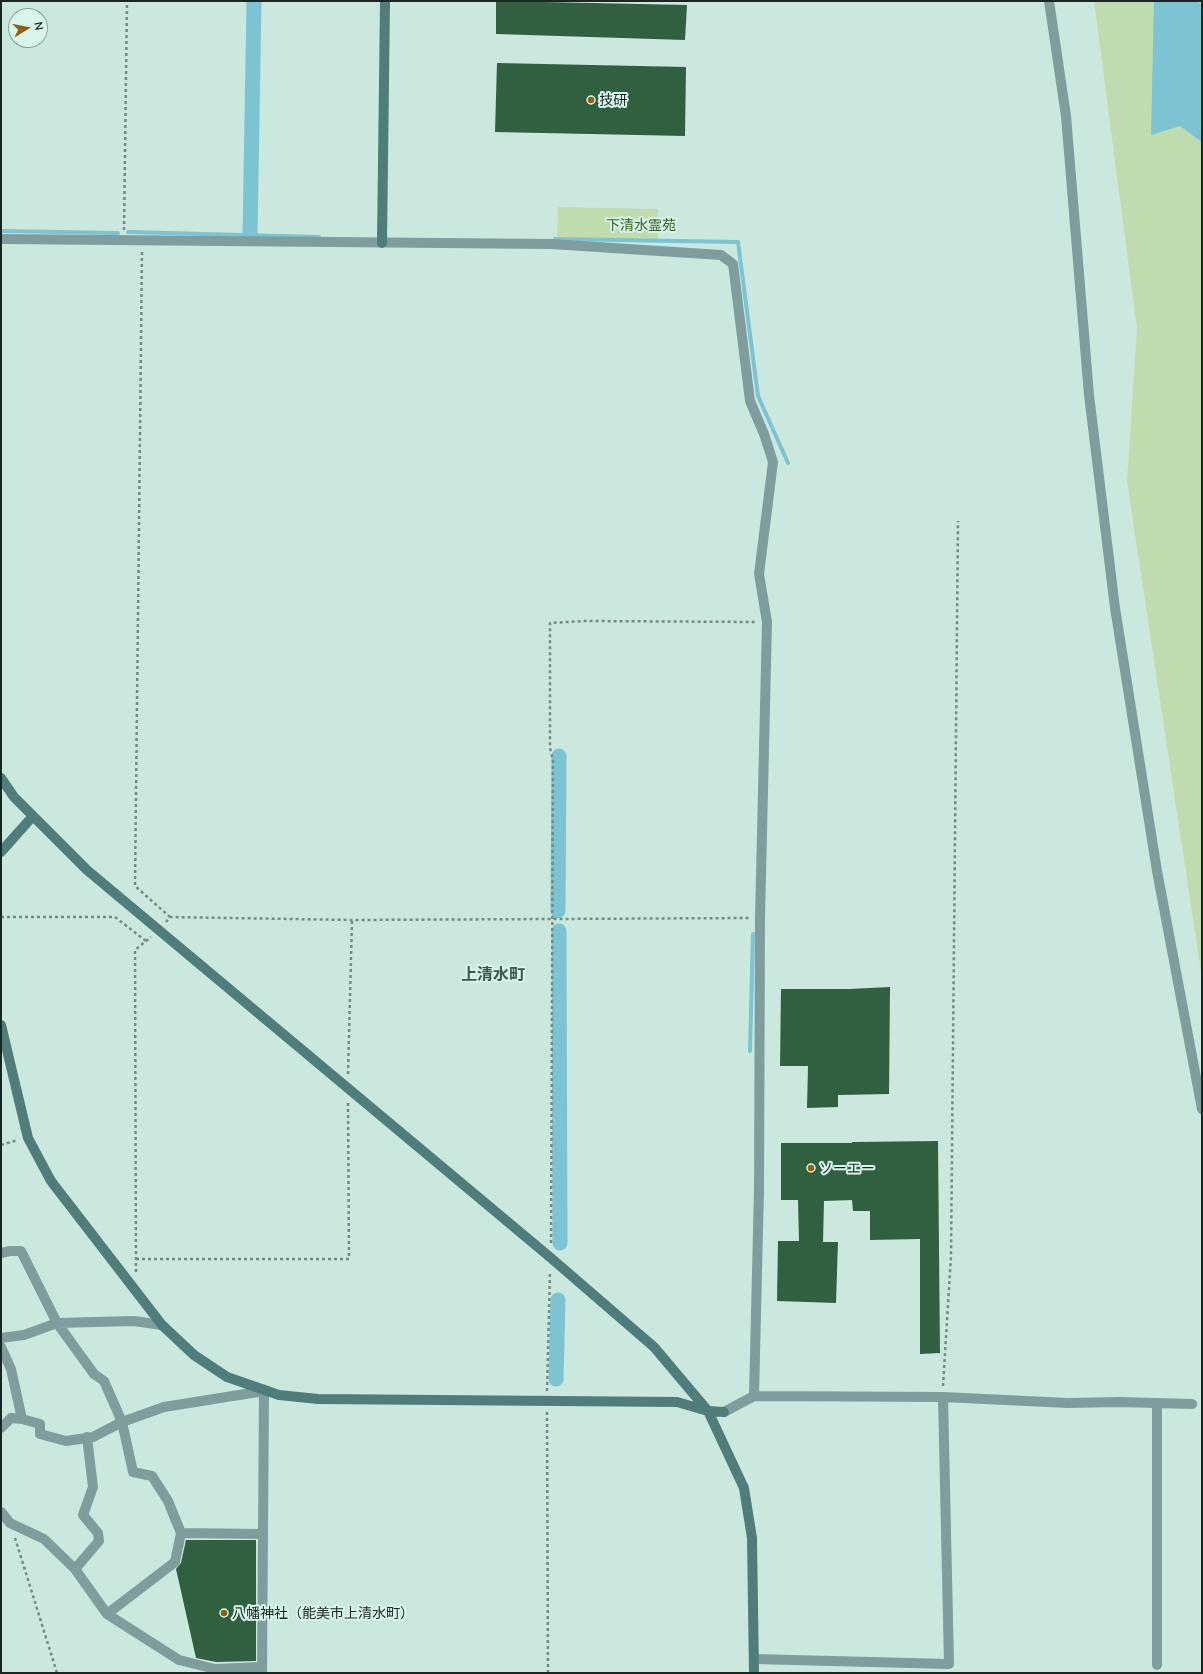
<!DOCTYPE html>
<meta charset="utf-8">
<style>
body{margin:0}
#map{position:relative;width:1203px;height:1674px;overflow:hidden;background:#cbe8de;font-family:Lato,sans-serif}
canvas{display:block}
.frame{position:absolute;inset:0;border:2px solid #1b2622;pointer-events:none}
.north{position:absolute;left:8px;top:8px;width:40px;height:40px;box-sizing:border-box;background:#d8f5eb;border:1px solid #8ca29b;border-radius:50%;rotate:80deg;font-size:11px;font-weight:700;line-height:16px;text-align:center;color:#1b2622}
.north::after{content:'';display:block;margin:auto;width:14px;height:18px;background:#91610f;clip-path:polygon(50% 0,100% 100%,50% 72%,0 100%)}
</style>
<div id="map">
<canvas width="1203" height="1674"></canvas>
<div class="frame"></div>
<div class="north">N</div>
</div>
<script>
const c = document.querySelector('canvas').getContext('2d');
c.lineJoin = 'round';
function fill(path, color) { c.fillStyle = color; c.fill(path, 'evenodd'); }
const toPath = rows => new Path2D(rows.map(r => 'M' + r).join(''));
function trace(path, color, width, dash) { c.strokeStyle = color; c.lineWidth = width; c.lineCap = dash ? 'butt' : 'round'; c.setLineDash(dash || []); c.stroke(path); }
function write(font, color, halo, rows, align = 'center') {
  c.font = font + ' Lato,"Noto Sans JP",sans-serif'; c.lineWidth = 4; c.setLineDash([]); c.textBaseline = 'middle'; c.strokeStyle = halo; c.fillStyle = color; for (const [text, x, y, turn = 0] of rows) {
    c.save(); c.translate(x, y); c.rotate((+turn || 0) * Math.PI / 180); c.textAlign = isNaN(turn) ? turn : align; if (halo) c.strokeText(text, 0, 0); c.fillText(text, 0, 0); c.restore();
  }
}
fill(toPath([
 [1094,1,1202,1,1202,979,1127,481,1137,329],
 [558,207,658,209,658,241,557,238]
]), '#c0dcaf');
fill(toPath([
 [1154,1,1198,1,1202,6,1202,142,1180,126,1151,135]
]), '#7cc3d3');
trace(toPath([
 [1,231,118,233],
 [128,232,319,237],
 [555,239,738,242,758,396,788,463],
 [750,1051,753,934]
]), '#7cc3d3', 4);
trace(toPath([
 [250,235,254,1],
 [558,911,559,756],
 [559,931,560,1243],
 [556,1379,558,1300]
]), '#7cc3d3', 15);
fill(toPath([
 [496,1,687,5,685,40,496,34],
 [497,63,686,67,685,136,495,132],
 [890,987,889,1094,838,1095,838,1107,807,1108,808,1066,780,1066,781,989,849,989],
 [938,1141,940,1353,920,1354,920,1239,870,1240,870,1211,853,1211,852,1200,824,1201,823,1242,838,1242,836,1303,777,1301,778,1241,799,1241,798,1200,781,1200,781,1143,852,1143,852,1142],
 [186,1540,256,1540,256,1661,216,1662,196,1658,176,1569,181,1563]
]), '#306040');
trace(toPath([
 [124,230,127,1],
 [142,252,135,886,170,917],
 [1,917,115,917,146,941],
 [166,922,170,917,352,920,750,918],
 [348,1074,352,920],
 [1,1145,18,1140],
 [551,1243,553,761,550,748,550,623,585,621,756,622],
 [136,1259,349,1259,348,1103],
 [136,1272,135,950,151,937],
 [943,1386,951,1256,958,521],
 [547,1391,550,1272],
 [547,1412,548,1673],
 [15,1538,57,1673]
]), '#758a83', 2.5, [3, 3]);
trace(toPath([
 [1049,1,1066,116,1089,395,1115,608,1157,871,1202,1109],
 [1,239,551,244,721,255,733,264,750,401,764,434,773,462,759,574,767,622,760,918,759,1189,754,1396],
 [1,1253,10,1251,21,1251,57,1323,94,1374,104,1381,122,1422,133,1472,152,1476,168,1501,181,1533,263,1534],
 [1,1338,24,1335,57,1323,134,1321,162,1325],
 [1,1347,11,1369,22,1419,40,1424,40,1434,66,1441,93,1437,122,1422,164,1407,264,1391,262,1673],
 [1157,1404,1157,1665],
 [724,1412,754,1396,943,1397,1068,1403,1120,1402,1192,1404],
 [1,1428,11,1418,22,1419],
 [1,1512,10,1523,44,1539,75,1569,107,1614,179,1660,215,1669,262,1667],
 [75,1569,99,1541,98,1533,83,1515,93,1487,87,1437],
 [107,1614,175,1562,181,1533],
 [754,1659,949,1664,943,1397]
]), '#7f9d9c', 10);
trace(toPath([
 [382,243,385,1],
 [1,778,14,797,87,870,551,1258,654,1347,708,1411,744,1488,752,1538,754,1673],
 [1,852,33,816],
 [1,1025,28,1138,51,1181,162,1325,194,1355,227,1377,279,1395,318,1399,677,1402,708,1411,724,1412]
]), '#4e7d7b', 10);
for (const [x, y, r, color] of [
 [591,100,4,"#91610f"],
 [811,1168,4,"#91610f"],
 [224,1613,4,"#91610f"]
]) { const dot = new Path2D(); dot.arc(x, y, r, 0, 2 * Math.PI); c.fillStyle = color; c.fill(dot); trace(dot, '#d8f5eb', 1.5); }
write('14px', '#1b2622', '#d8f5eb', [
 ["技研",599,100],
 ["ソーエー",819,1168],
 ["八幡神社（能美市上清水町）",232,1613]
], 'left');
write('14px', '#3b601c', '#d8f5eb', [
 ["下清水霊苑",641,225]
]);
write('bold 16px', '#3d564e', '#d8f5eb', [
 ["上清水町",493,975]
]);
</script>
